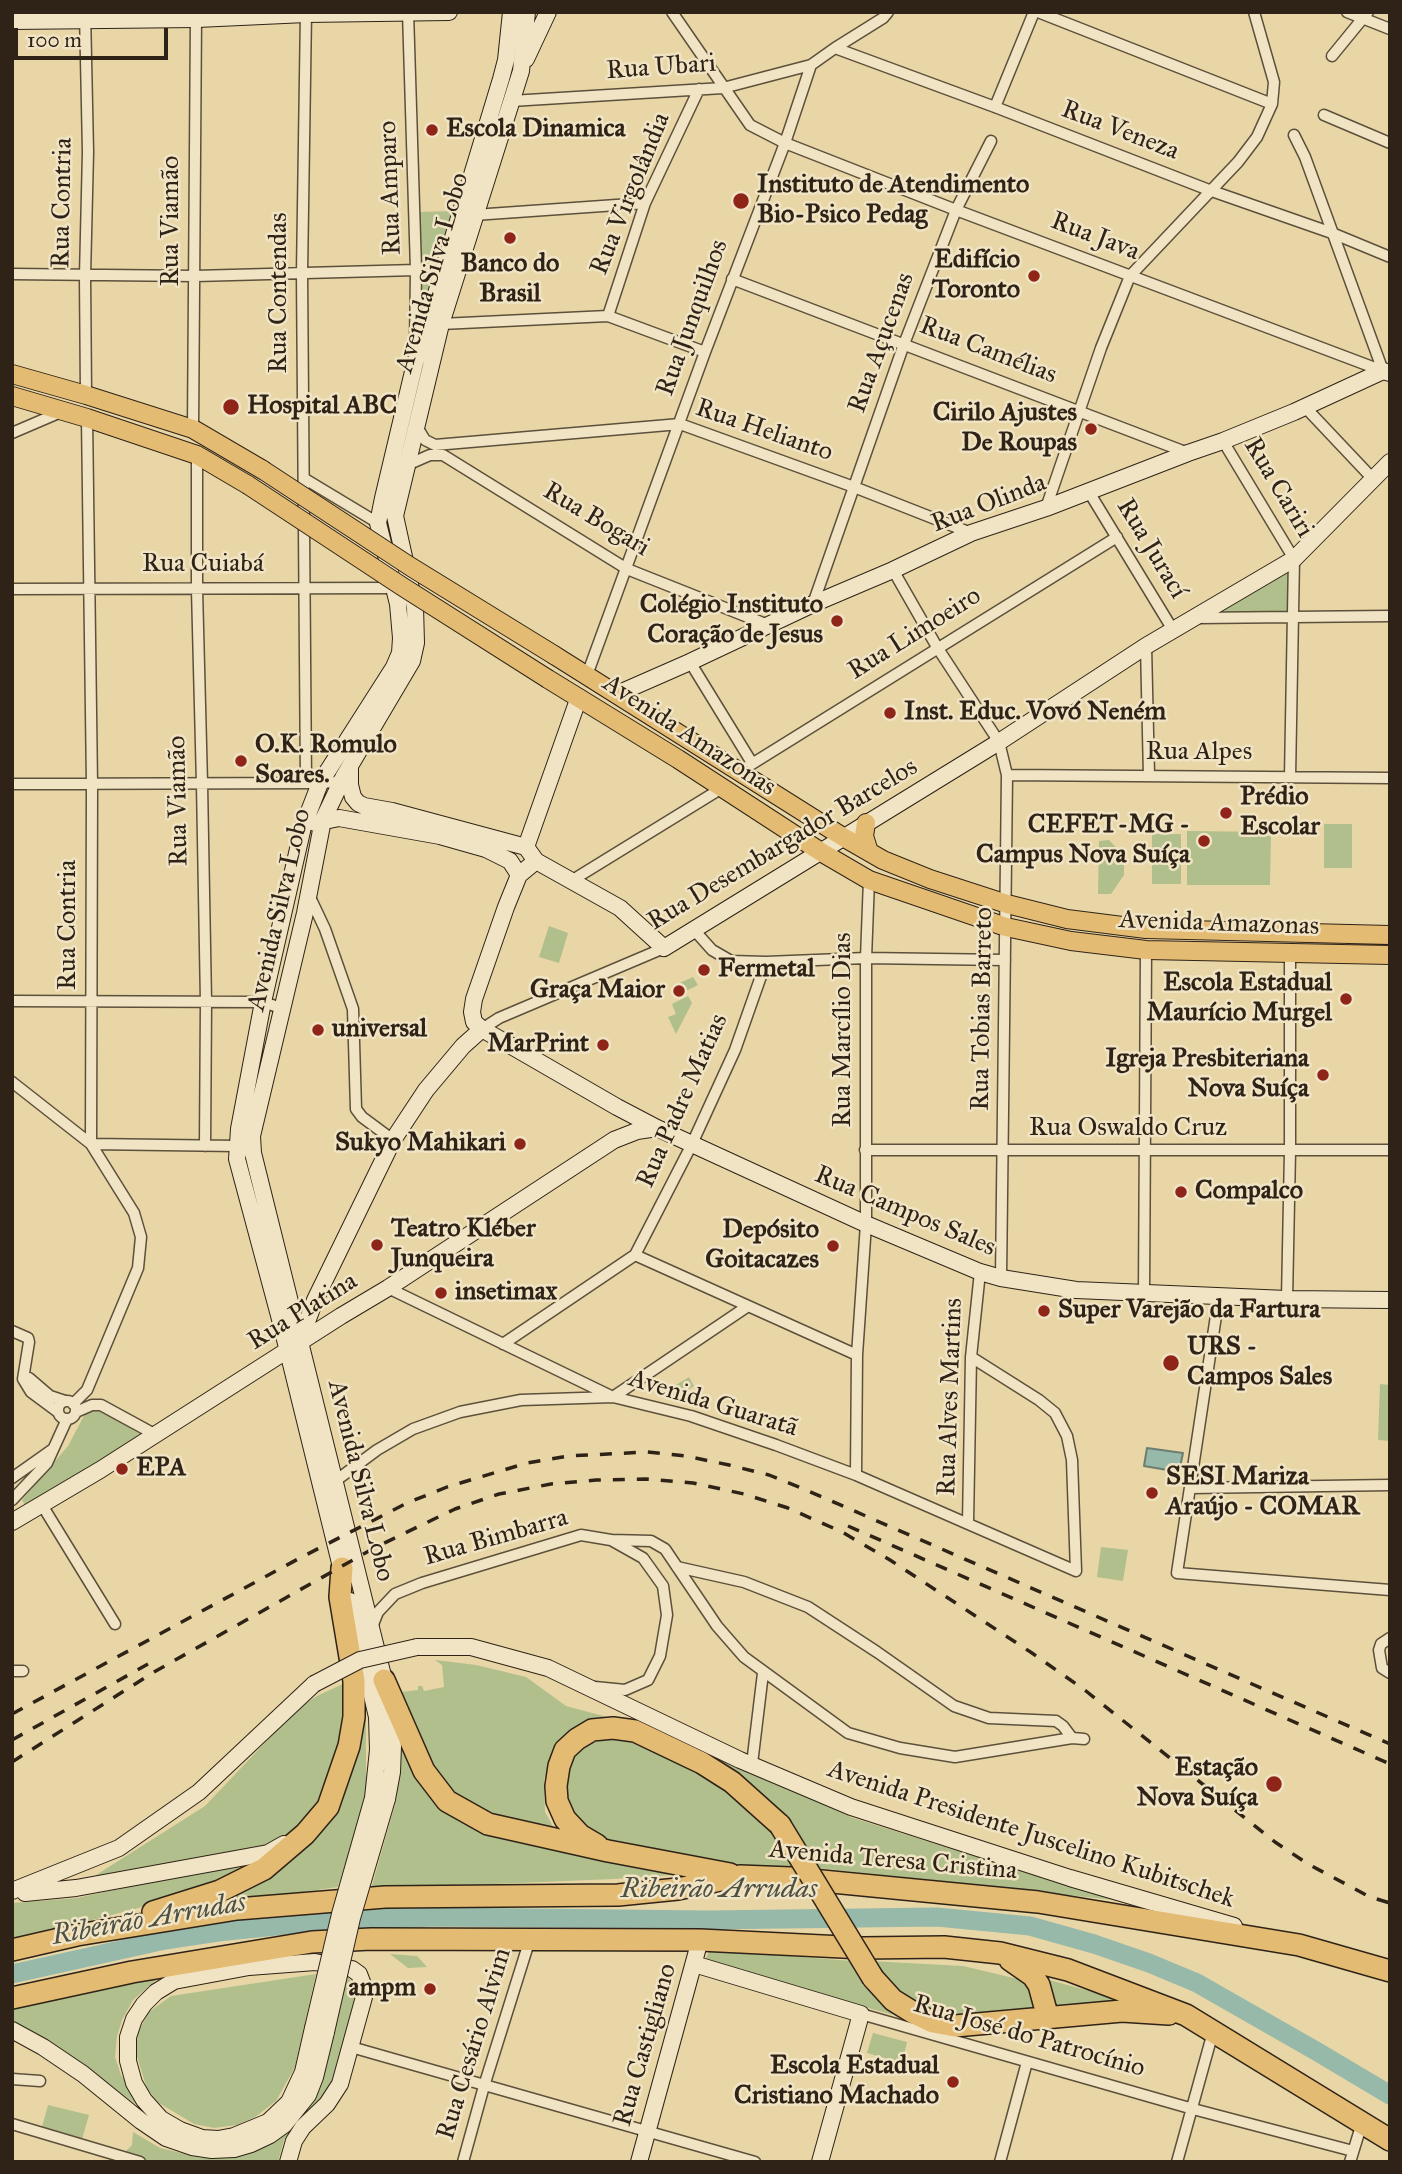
<!DOCTYPE html>
<meta charset="utf-8">
<style>
body{margin:0}
#map{position:relative;width:1402px;height:2174px;overflow:hidden;background:#e8d6a6;font-family:"IM FELL Great Primer",serif}
canvas{display:block}
.frame{position:absolute;inset:0;border:14px solid #2f2317;pointer-events:none}
.scale{position:absolute;left:14px;top:28px;width:154px;height:32px;box-sizing:border-box;border:4px solid #2f2317;border-top:0;padding-left:9px;font-size:21px;line-height:24px;white-space:nowrap;color:#2f2317;-webkit-text-stroke:5px #f0e4c5;paint-order:stroke}
</style>
<div id="map">
<canvas width="1402" height="2174"></canvas>
<div class="frame"></div>
<div class="scale">100 m</div>
</div>
<script>
const c = document.querySelector('canvas').getContext('2d');
c.lineJoin = 'round';
function fill(path, color) { c.fillStyle = color; c.fill(path, 'evenodd'); }
const toPath = rows => new Path2D(rows.map(r => 'M' + r).join(''));
function trace(path, color, width, dash) { c.strokeStyle = color; c.lineWidth = width; c.lineCap = dash ? 'butt' : 'round'; c.setLineDash(dash || []); c.stroke(path); }
function write(font, color, halo, rows, align = 'center') {
  c.font = font + ' "IM FELL Great Primer",serif'; c.lineWidth = 5; c.setLineDash([]); c.textBaseline = 'middle'; c.strokeStyle = halo; c.fillStyle = color; for (const [text, x, y, turn = 0] of rows) {
    c.save(); c.translate(x, y); c.rotate((+turn || 0) * Math.PI / 180); c.textAlign = isNaN(turn) ? turn : align; if (halo) c.strokeText(text, 0, 0); c.fillText(text, 0, 0); c.restore();
  }
}
fill(toPath([
 [454,211,421,318,418,212],
 [1288,569,1288,612,1218,612],
 [1324,824,1352,824,1352,868,1324,868],
 [1187,831,1271,832,1270,885,1187,885],
 [1152,834,1181,834,1181,884,1152,884],
 [1109,840,1124,856,1124,875,1111,894,1098,894,1099,841],
 [549,926,568,933,559,963,539,957],
 [693,977,698,985,680,994,675,985],
 [688,996,692,1003,676,1034,668,1017,676,1014,672,1004],
 [689,1377,694,1386,672,1400,666,1391],
 [1380,1384,1390,1385,1390,1441,1378,1440],
 [98,1408,141,1435,27,1509,22,1500,68,1446,87,1410],
 [1101,1547,1128,1550,1123,1581,1097,1577],
 [435,1660,476,1665,526,1677,566,1706,622,1721,601,1721,570,1730,552,1751,544,1780,545,1812,558,1835,490,1821,449,1798,427,1770,401,1692,418,1690,418,1686,422,1686,424,1691,444,1687,442,1665],
 [347,1682,345,1715,339,1748,318,1802,300,1826,266,1848,93,1877,205,1806,296,1710,317,1696],
 [361,1702,366,1720,366,1799,338,1887,239,1901,221,1898,310,1836],
 [399,1728,444,1808,685,1874,614,1879,371,1889,396,1801,398,1771],
 [606,1734,626,1738,668,1757,742,1801,773,1831,795,1869,740,1867,625,1846,577,1830,563,1807,566,1757],
 [720,1757,853,1818,1114,1900,818,1868,716,1763,717,1759],
 [263,1862,218,1887,108,1916,12,1940,12,1903,77,1898,155,1881],
 [710,1950,852,1961,919,2022,710,1964,706,1958],
 [390,1954,417,1956,427,1967,408,1968],
 [870,1961,963,1966,1022,1980,1033,1995,1036,2013,962,2023,921,2008,885,1981],
 [164,1973,133,2000,122,2020,117,2036,115,2057,121,2075,144,2110,71,2058,12,2022,12,2006],
 [345,1973,355,1987,358,1999,344,2052,326,2094,284,2140,278,2162,152,2162,123,2154,132,2145,133,2132,160,2148,202,2158,237,2152,275,2133],
 [316,1974,295,2067,276,2101,255,2117,237,2125,214,2128,194,2124,159,2103,147,2089,136,2053,138,2032,149,2012,171,1996],
 [1038,1977,1097,1993,1123,2003,1051,2011],
 [873,2033,907,2042,902,2063,867,2053],
 [48,2105,89,2115,82,2139,42,2127]
]), '#b0bf8b');
const water = toPath([
 [1147,1448,1183,1453,1179,1472,1144,1466,1147,1448]
]);
fill(water, '#97b9aa');
trace(water, '#6d7d6f', 2);
trace(toPath([
 [12,1974,165,1940,218,1932,334,1920,440,1917,708,1920,937,1917,1030,1926,1094,1944,1149,1963,1197,1983,1316,2051,1390,2095]
]), '#97b9aa', 19);
const street = toPath([
 [85,12,88,152,85,276,86,395],
 [306,12,302,273,306,783],
 [408,12,416,270,415,349],
 [672,12,750,125,785,143,956,210,1383,371],
 [1038,12,1272,104],
 [1347,12,1390,29],
 [835,48,995,107,1209,190,1332,233,1390,257],
 [1332,56,1368,12],
 [511,101,723,88,811,65],
 [995,107,1034,12],
 [1324,115,1390,143],
 [1294,135,1305,157,1383,371],
 [474,215,645,203],
 [12,274,195,276,416,270],
 [732,279,1188,453],
 [608,316,645,203,699,89],
 [441,324,608,316,705,352],
 [1305,407,1373,479],
 [416,425,425,440,435,445,680,424,854,487,971,533],
 [193,429,196,15],
 [12,433,61,412],
 [1223,441,1294,559,1290,777],
 [197,455,197,589,202,784,206,1002,205,1146],
 [407,465,430,455,443,455,627,569,768,625],
 [305,479,378,523],
 [1089,492,1173,630],
 [1046,508,1101,348,1130,276,1238,162,1257,137,1272,104,1274,82,1254,12],
 [893,570,937,647,999,742,1007,775,1001,1278],
 [12,589,394,588],
 [813,604,904,344,956,210,991,141],
 [1197,618,1390,616],
 [1146,646,1149,776],
 [690,662,752,763],
 [587,675,705,352,785,143,811,65,835,48,883,18,888,12],
 [739,772,1117,537],
 [1007,775,1390,778],
 [12,784,320,783,335,782,344,777],
 [571,881,722,788],
 [308,893,325,929,353,1009,356,1109,362,1117,393,1140],
 [695,931,712,950,731,961,766,962,866,958,1005,960],
 [12,1001,263,1002,281,1008],
 [482,1029,499,1018,664,948],
 [12,1082,91,1144,237,1146],
 [865,1150,1390,1150],
 [635,1255,857,1355],
 [388,1288,613,1397,748,1306],
 [1144,1293,1146,950],
 [1219,1296,1177,1573,1390,1590],
 [1287,1299,1290,1151,1290,954],
 [12,1331,28,1338,29,1342,23,1379,31,1392,58,1412],
 [503,1344,635,1255,691,1146,735,1050,766,962],
 [29,1378,50,1396,65,1401],
 '58 1410a9 9 0 1 1 18 0a9 9 0 1 1-18 0Z',
 [73,1404,87,1390,138,1268,141,1237,134,1213,91,1144,92,785,87,418],
 [76,1412,92,1405,101,1405,156,1435],
 [856,1475,857,1355,866,1224,866,958,869,880],
 [12,1478,53,1449],
 [334,1482,377,1450,413,1429,460,1412,521,1400,613,1397,691,1416,776,1445,856,1475,1076,1571,1072,1460,1067,1436,1055,1413,1039,1400,971,1357],
 [1191,1488,1390,1485],
 [12,1500,47,1463,67,1419],
 [42,1505,115,1624],
 [968,1523,971,1357,980,1272],
 [611,1540,651,1541,665,1549,717,1626,744,1657,848,1733,900,1748,955,1757,1072,1738,1084,1739],
 [677,1567,744,1582,808,1607,877,1652,954,1706,989,1718,1056,1721,1063,1726,1072,1738],
 [372,1627,378,1612,395,1594,422,1583,581,1535,611,1540,643,1558,663,1586,667,1615,660,1656,648,1680,625,1690,595,1687],
 [1390,1638,1381,1644,1379,1650,1382,1668,1390,1673],
 [12,1671,23,1671],
 [752,1764,763,1673],
 [861,2014,1193,2109,1353,2151],
 [351,2047,755,2162],
 [12,2079,40,2081],
 [12,2124,140,2162],
 [463,2162,484,2086,530,1939],
 [1000,2162,1027,2062],
 [1177,2162,1213,2032],
 [1350,2162,1362,2123]
]);
const secondary = toPath([
 [12,21,197,19,306,14,449,12],
 [526,59,548,12],
 [617,694,690,662,813,604,893,570,971,533,1046,508,1188,453,1223,441,1294,412,1383,371,1390,373],
 [579,697,526,847,536,861,620,908,664,948,999,742,1146,646,1294,559,1390,462],
 [350,769,350,785,353,797,358,803,364,806,392,811,526,847],
 [315,823,339,818,440,836,486,849,510,861,519,875],
 [536,861,519,875,506,907,474,999,472,1012,474,1022,482,1029,617,1107,657,1128,866,1224,980,1272,1001,1278,1076,1290,1287,1299,1390,1300],
 [300,1341,315,1300,393,1140,426,1090,463,1046,482,1029],
 [12,1522,100,1470,341,1316,388,1288,614,1140,637,1131,657,1128],
 [344,1579,280,1319,237,1159,239,1129,263,1002,303,827,320,783,394,667,400,653,401,638,398,604,378,523,383,498,415,363,501,79,506,60,511,12],
 [350,1601,377,1717,378,1750,373,1798],
 [417,1647,471,1647,548,1668,740,1760,851,1807,1070,1878,1234,1926],
 [387,1799,392,1772,393,1746,384,1680,253,1153,252,1136,305,913,323,820,344,776,412,661,416,643,415,607,395,516,441,324,521,71,527,12],
 [12,1891,119,1848,199,1792,314,1684],
 [25,1893,76,1888,268,1853,284,1844],
 [694,1964,861,2014,820,2162],
 [12,2030,43,2047,83,2074,141,2121,166,2138,192,2147,212,2150,234,2149,251,2144,270,2135,284,2125,308,2095,315,2077,326,2032],
 [288,2162,294,2141,303,2127,327,2104,340,2084,364,1997,364,1987,359,1974,352,1969,315,1962,249,1967,174,1981,156,1992,144,2004,134,2019,128,2037,128,2061,134,2083,144,2100,161,2119,180,2130,202,2138,218,2139,234,2136,268,2122,289,2102,303,2072,313,2028],
 [639,2162,700,1940]
]);
const primary = toPath([
 [12,374,86,395,193,429,263,470],
 [12,396,87,418,197,455,248,485],
 [554,655,843,837,883,860,930,879,1007,904,1067,919,1146,929,1390,935],
 [548,679,678,759,821,852,869,880,1006,927,1071,941,1146,950,1390,955],
 [866,823,864,836,869,852]
]);
const highway = toPath([
 [384,1680,424,1771,447,1801,488,1824,608,1851,730,1874],
 [597,1845,580,1835,565,1819,557,1801,556,1786,559,1766,565,1750,577,1739,592,1730,613,1728,635,1731,702,1763,732,1782,780,1825],
 [153,1912,220,1891,264,1869,305,1834,328,1807,349,1746,354,1717,354,1681,340,1597,342,1568],
 [12,1950,77,1935,237,1909,385,1897,618,1895,678,1889,740,1876,791,1878,1038,1902,1299,1945,1390,1971],
 [1010,1960,1033,1976,1039,1985,1048,2018],
 [873,1978,893,2000,914,2013,933,2022,955,2026,1122,2011,1169,2014],
 [12,1998,132,1972,312,1942,371,1939,700,1940,863,1948,944,1947,1000,1953,1068,1970,1186,2015,1390,2140]
]);
trace(street, '#5d503b', 13);
trace(secondary, '#2f2317', 18);
trace(primary, '#2f2317', 20);
trace(highway, '#2f2317', 24);
trace(street, '#f0e4c5', 10);
trace(secondary, '#f0e4c5', 16);
trace(primary, '#e4bb73', 18);
trace(highway, '#e4bb73', 21);
trace(toPath([
 [848,1526,1390,1764],
 [12,1714,298,1559,407,1503,447,1487,527,1463,568,1456,647,1452,686,1456,729,1465,769,1475,806,1490,1390,1744],
 [12,1740,148,1664],
 [12,1762,154,1672,376,1547,455,1509,499,1494,551,1484,596,1480,646,1479,693,1483,744,1494,788,1508,842,1532,890,1560,1032,1653,1086,1691,1275,1842,1308,1864,1370,1897,1390,1903]
]), '#2f2317', 3.5, [12, 12]);
const secondaryBridge = toPath([
 [314,1684,360,1660,417,1647],
 [313,2028,340,1914,373,1798],
 [326,2032,352,1918,387,1799]
]);
const primaryBridge = toPath([
 [263,470,411,567,554,655],
 [248,485,403,587,548,679]
]);
const highwayBridge = toPath([
 [780,1825,873,1978]
]);
trace(secondaryBridge, '#2f2317', 18, []);
trace(primaryBridge, '#2f2317', 20, []);
trace(highwayBridge, '#2f2317', 24, []);
trace(secondaryBridge, '#f0e4c5', 16);
trace(primaryBridge, '#e4bb73', 18);
trace(highwayBridge, '#e4bb73', 21);
for (const [x, y, r, color] of [
 [432,130,7,"#8f2418"],
 [741,201,9,"#8f2418"],
 [510,238,7,"#8f2418"],
 [1034,276,7,"#8f2418"],
 [231,407,9,"#8f2418"],
 [1091,429,7,"#8f2418"],
 [837,621,7,"#8f2418"],
 [890,713,7,"#8f2418"],
 [241,761,7,"#8f2418"],
 [1226,813,7,"#8f2418"],
 [1204,841,7,"#8f2418"],
 [704,970,7,"#8f2418"],
 [679,991,7,"#8f2418"],
 [1346,999,7,"#8f2418"],
 [318,1030,7,"#8f2418"],
 [603,1045,7,"#8f2418"],
 [1323,1075,7,"#8f2418"],
 [520,1144,7,"#8f2418"],
 [1181,1192,7,"#8f2418"],
 [377,1245,7,"#8f2418"],
 [833,1246,7,"#8f2418"],
 [441,1293,7,"#8f2418"],
 [1044,1311,7,"#8f2418"],
 [1171,1363,9,"#8f2418"],
 [122,1469,7,"#8f2418"],
 [1152,1493,7,"#8f2418"],
 [1274,1784,9,"#8f2418"],
 [430,1989,7,"#8f2418"],
 [953,2082,7,"#8f2418"]
]) { const dot = new Path2D(); dot.arc(x, y, r, 0, 2 * Math.PI); c.fillStyle = color; c.fill(dot); trace(dot, '#f0e4c5', 2.5); }
write('26px', '#2f2317', '#f0e4c5', [
 ["Rua Ubari",661,68,-4],
 ["Rua Veneza",1120,131,21],
 ["Rua Amparo",391,188,-92],
 ["Rua Virgolândia",631,194,-68],
 ["Rua Contria",63,203,-89],
 ["Rua Viamão",172,221,-90],
 ["Rua Java",1095,237,21],
 ["Avenida Silva Lobo",433,273,-74],
 ["Rua Contendas",280,293,-90],
 ["Rua Junquilhos",693,318,-70],
 ["Rua Açucenas",882,343,-70],
 ["Rua Camélias",988,351,21],
 ["Rua Helianto",764,431,19],
 ["Rua Cariri",1278,488,59],
 ["Rua Olinda",989,504,-21],
 ["Rua Bogari",596,520,31],
 ["Rua Jurací",1151,549,59],
 ["Rua Cuiabá",203,565],
 ["Rua Limoeiro",915,634,-32],
 ["Avenida Amazonas",689,736,33],
 ["Rua Alpes",1199,753],
 ["Rua Viamão",179,801,-91],
 ["Rua Desembargador Barcelos",783,845,-31],
 ["Avenida Silva Lobo",280,910,-77],
 ["Avenida Amazonas",1219,924,2],
 ["Rua Contria",69,925,-90],
 ["Rua Tobias Barreto",983,1009,-89],
 ["Rua Marcílio Dias",844,1030,-90],
 ["Rua Padre Matias",683,1101,-66],
 ["Rua Oswaldo Cruz",1128,1129],
 ["Rua Campos Sales",905,1212,23],
 ["Rua Platina",303,1312,-32],
 ["Rua Alves Martins",951,1397,-88],
 ["Avenida Guaratã",713,1404,17],
 ["Avenida Silva Lobo",360,1481,76],
 ["Rua Bimbarra",496,1538,-16],
 ["Avenida Presidente Juscelino Kubitschek",1031,1835,18],
 ["Avenida Teresa Cristina",893,1861,5],
 ["Rua José do Patrocínio",1029,2037,16],
 ["Rua Cesário Alvim",475,2044,-73],
 ["Rua Castigliano",646,2045,-74]
]);
write('bold 26px', '#2f2317', '#f0e4c5', [
 ["Escola Dinamica",446,130],
 ["Instituto de Atendimento",757,186],
 ["Bio-Psico Pedag",757,216],
 ["Edifício",1020,261,"right"],
 ["Toronto",1020,291,"right"],
 ["Banco do",510,265,"center"],
 ["Brasil",510,295,"center"],
 ["Hospital ABC",247,407],
 ["Cirilo Ajustes",1077,414,"right"],
 ["De Roupas",1077,444,"right"],
 ["Colégio Instituto",823,606,"right"],
 ["Coração de Jesus",823,636,"right"],
 ["Inst. Educ. Vovó Neném",904,713],
 ["O.K. Romulo",255,746],
 ["Soares.",255,776],
 ["Prédio",1240,798],
 ["Escolar",1240,828],
 ["CEFET-MG -",1190,826,"right"],
 ["Campus Nova Suíça",1190,856,"right"],
 ["Fermetal",718,970],
 ["Escola Estadual",1332,984,"right"],
 ["Maurício Murgel",1332,1014,"right"],
 ["Graça Maior",665,991,"right"],
 ["universal",332,1030],
 ["MarPrint",589,1045,"right"],
 ["Igreja Presbiteriana",1309,1060,"right"],
 ["Nova Suíça",1309,1090,"right"],
 ["Sukyo Mahikari",506,1144,"right"],
 ["Compalco",1195,1192],
 ["Teatro Kléber",391,1230],
 ["Junqueira",391,1260],
 ["Depósito",819,1231,"right"],
 ["Goitacazes",819,1261,"right"],
 ["insetimax",455,1293],
 ["Super Varejão da Fartura",1058,1311],
 ["URS -",1187,1348],
 ["Campos Sales",1187,1378],
 ["EPA",136,1469],
 ["SESI Mariza",1166,1478],
 ["Araújo - COMAR",1166,1508],
 ["Estação",1258,1769,"right"],
 ["Nova Suíça",1258,1799,"right"],
 ["ampm",416,1989,"right"],
 ["Escola Estadual",939,2067,"right"],
 ["Cristiano Machado",939,2097,"right"]
], 'left');
write('italic 28px', '#4e5043', '#f0e4c5', [
 ["Ribeirão Arrudas",719,1890],
 ["Ribeirão Arrudas",149,1920,-10]
]);
</script>
